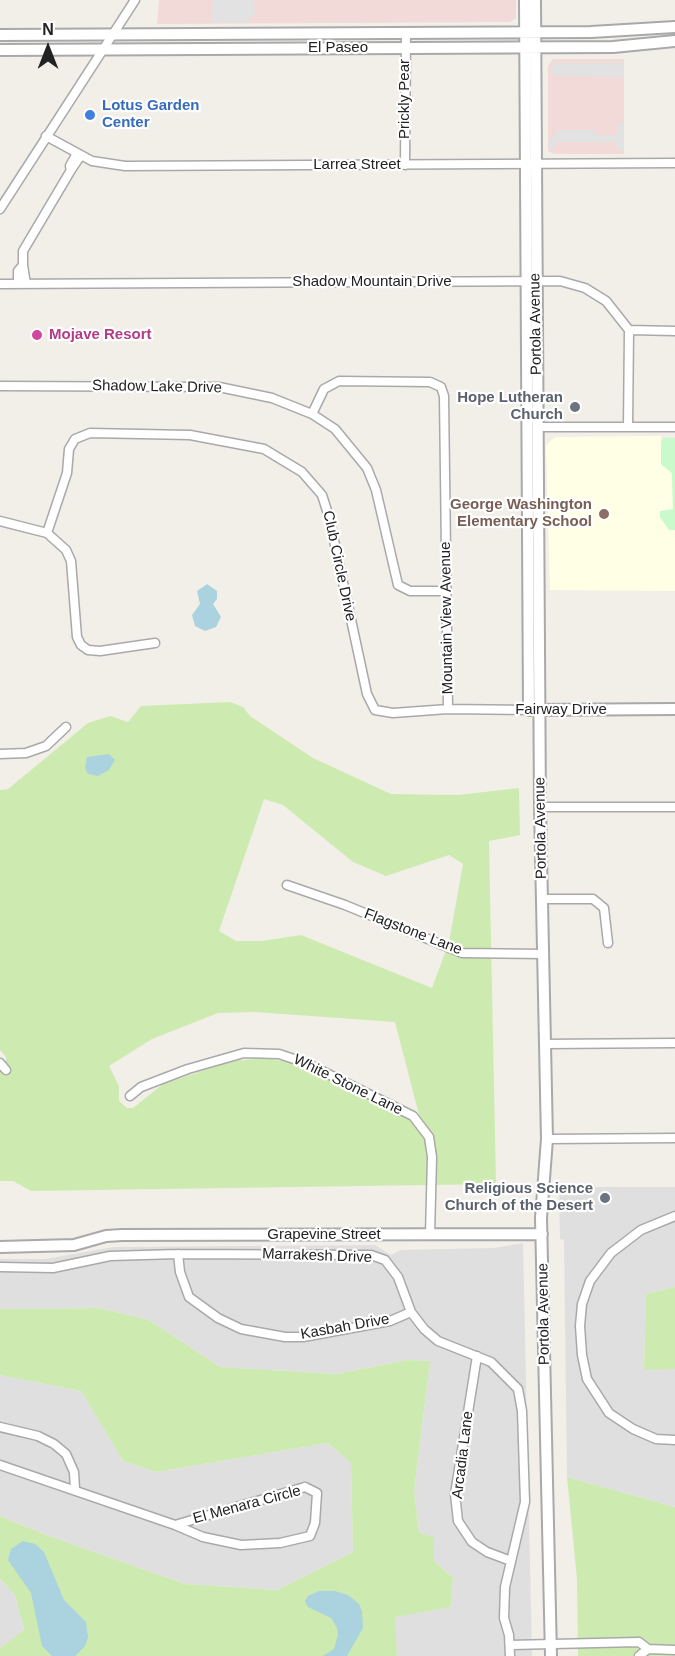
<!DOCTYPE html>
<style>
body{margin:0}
#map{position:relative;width:675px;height:1656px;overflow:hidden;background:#f2efe9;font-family:Helvetica,sans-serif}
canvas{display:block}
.north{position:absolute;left:18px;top:18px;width:60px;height:60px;-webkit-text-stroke:4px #fff;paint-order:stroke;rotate:0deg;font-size:16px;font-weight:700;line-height:24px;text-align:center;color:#222}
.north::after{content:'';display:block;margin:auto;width:21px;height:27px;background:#222;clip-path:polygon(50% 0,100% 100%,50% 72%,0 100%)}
</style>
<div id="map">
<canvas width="675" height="1656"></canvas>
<div class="north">N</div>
</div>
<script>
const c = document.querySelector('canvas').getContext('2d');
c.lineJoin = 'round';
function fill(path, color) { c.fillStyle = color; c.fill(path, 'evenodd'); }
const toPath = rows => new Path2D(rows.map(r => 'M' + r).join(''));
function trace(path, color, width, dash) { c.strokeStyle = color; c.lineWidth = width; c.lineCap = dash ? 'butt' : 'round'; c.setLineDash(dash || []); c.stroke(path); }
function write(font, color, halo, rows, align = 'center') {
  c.font = font + ' Helvetica,sans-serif'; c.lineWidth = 4.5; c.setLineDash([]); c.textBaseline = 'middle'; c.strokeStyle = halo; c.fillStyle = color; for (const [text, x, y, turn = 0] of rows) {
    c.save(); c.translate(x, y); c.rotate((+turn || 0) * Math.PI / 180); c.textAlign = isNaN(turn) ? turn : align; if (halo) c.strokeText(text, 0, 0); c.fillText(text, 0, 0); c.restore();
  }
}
fill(toPath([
 [559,1187,675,1187,675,1287,646,1294,644,1369,675,1369,675,1507,567,1477,564,1240,560,1239],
 [523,1243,532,1656,397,1656,394,1616,451,1607,453,1578,434,1561,419,1533,414,1491,430,1361,408,1360,336,1374,220,1367,149,1320,100,1308,0,1309,0,1259,45,1259,114,1247,375,1245,391,1255,401,1250,493,1248],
 [0,1375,81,1391,123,1461,156,1472,328,1443,351,1463,353,1552,277,1590,185,1584,49,1536,0,1516],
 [0,1579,15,1595,24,1631,0,1648]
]), '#e0dfdf');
fill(toPath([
 [159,0,516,0,516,18,510,22,157,24],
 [553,59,624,59,624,154,554,154,548,151,548,66]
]), '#f2dad9');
fill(toPath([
 [661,436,661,464,672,473,673,509,669,511,669,530,675,530,675,591,550,590,546,445,555,437]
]), '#ffffe5');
fill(toPath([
 [230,702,243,707,250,716,313,758,391,794,458,795,519,788,520,835,489,841,496,1184,31,1191,13,1181,0,1181,0,1070,6,1069,6,1057,0,1050,0,790,8,789,88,723,110,716,128,722,141,706],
 [264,799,283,805,353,862,386,876,449,855,463,864,449,942,432,988,301,935,262,941,236,941,219,931],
 [255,1012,395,1022,419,1115,412,1117,305,1066,267,1058,232,1061,163,1084,133,1108,127,1108,119,1101,119,1086,109,1066,152,1039,218,1013],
 [675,1287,675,1369,644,1370,646,1294],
 [100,1308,149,1320,220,1367,336,1374,408,1360,430,1361,414,1491,419,1533,434,1537,434,1561,453,1578,451,1607,395,1617,397,1656,0,1656,0,1648,24,1630,15,1595,0,1579,0,1516,49,1536,185,1584,277,1590,353,1552,351,1463,328,1443,156,1472,123,1461,81,1391,0,1375,0,1309],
 [567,1477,675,1507,675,1656,578,1656,577,1579]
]), '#cdebb0');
fill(toPath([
 [664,438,675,438,675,530,669,530,660,517,660,511,673,509,672,473,661,464,661,442]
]), '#c8facc');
fill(toPath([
 [213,0,254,0,255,15,248,19,247,23,212,22],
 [551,63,624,63,624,77,555,76,551,73],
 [617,124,624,124,624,150,617,150,616,142,556,142,556,149,549,149,549,136,557,136,555,130,595,130,598,135,616,136]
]), '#e2e2e2');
fill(toPath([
 [207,584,217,591,217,599,213,604,221,617,216,627,205,631,195,626,192,615,200,604,197,591],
 [109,754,115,760,109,770,98,776,88,774,85,768,87,757],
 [23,1541,35,1544,44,1552,64,1600,86,1622,88,1638,85,1646,75,1656,52,1656,42,1646,31,1593,8,1560,11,1549],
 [319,1591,335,1591,348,1595,359,1604,362,1611,363,1628,347,1656,323,1656,334,1649,338,1635,337,1628,331,1618,308,1607,305,1601,308,1596]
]), '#aad3df');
const minor = toPath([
 [46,136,92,161,125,166,675,163],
 [77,153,70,166,71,170,81,155],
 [405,165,406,33],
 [0,209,135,0],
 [23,265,23,251,71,170],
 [0,284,560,281,585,288,606,301,629,330,628,427],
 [18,284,18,271,23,265,26,284],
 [629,330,675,331],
 [0,386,219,387,272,398,312,414,335,429,367,468,376,490,398,585,410,591,446,591],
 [312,414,324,389,339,381,430,382,441,387,444,396,448,709],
 [537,427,675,427],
 [0,521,47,533,66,550,71,561,77,637,81,645,88,650,100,651,155,643],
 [47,533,67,473,69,449,75,439,90,433,190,435,264,449,302,472,322,495,329,517,367,694,375,710,393,713,448,709,529,710],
 [0,754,26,753,46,746,66,727],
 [540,807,675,807],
 [287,885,345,905,462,953,543,954],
 [542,899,593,899,604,908,608,943],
 [544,1044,675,1043],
 [0,1063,6,1070],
 [130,1096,141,1087,188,1069,244,1053,279,1054,306,1063,413,1116,429,1137,432,1157,430,1235],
 [547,1139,675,1138],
 [675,1216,641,1230,611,1253,590,1281,582,1304,580,1326,582,1355,587,1379,609,1413,633,1429,656,1439,675,1440],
 [178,1254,180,1272,189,1297,218,1318,241,1329,285,1337,303,1337,390,1321,411,1312],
 [0,1267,53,1268,110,1256,178,1254,371,1255,385,1260,398,1277,411,1312,424,1329,438,1341,491,1362,518,1389,522,1411,525,1502,505,1587,504,1618,509,1635,510,1656],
 [477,1356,455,1494,458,1521,472,1542,487,1552,511,1561],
 [0,1427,38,1436,54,1444,66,1454,74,1472,75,1489],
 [0,1465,175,1525],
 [305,1487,317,1493,315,1523,310,1536,280,1543,241,1545,203,1537,175,1525,305,1487],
 [510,1645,639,1642,648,1649,675,1650],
 [639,1656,648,1649]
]);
const tertiary = toPath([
 [525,0,529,710,675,709],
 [535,0,540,807,547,1139,541,1218,551,1656],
 [0,35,591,32,675,27],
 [0,50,613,47,675,41],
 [0,1247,74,1245,106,1236,122,1235,542,1234]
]);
trace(minor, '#a9a9a9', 11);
trace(tertiary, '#a9a9a9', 14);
trace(minor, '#fff', 8);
trace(tertiary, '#fff', 10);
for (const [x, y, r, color] of [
 [90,115,6,"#3f7fe0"],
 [37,335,6,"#d1479c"],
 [575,407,6,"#6b7280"],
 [604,514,6,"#8d6e63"],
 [605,1198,6,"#6b7280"]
]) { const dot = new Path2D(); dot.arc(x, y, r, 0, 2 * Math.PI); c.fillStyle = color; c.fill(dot); trace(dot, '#fff', 2); }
write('15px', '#222', '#fff', [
 ["El Paseo",338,48],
 ["Prickly Pear",405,99,-90],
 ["Larrea Street",357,165],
 ["Shadow Mountain Drive",372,282],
 ["Portola Avenue",536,324,-91],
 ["Shadow Lake Drive",157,387,1],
 ["Club Circle Drive",339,566,78],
 ["Mountain View Avenue",447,618,-91],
 ["Fairway Drive",561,710],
 ["Portola Avenue",541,828,-91],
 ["Flagstone Lane",413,932,21],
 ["White Stone Lane",348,1085,26],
 ["Grapevine Street",324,1235],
 ["Marrakesh Drive",317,1256,2],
 ["Portola Avenue",544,1314,-91],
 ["Kasbah Drive",345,1327,-10],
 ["Arcadia Lane",463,1455,-83],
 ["El Menara Circle",247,1505,-15]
]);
write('bold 15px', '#366cbe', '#fff', [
 ["Lotus Garden",102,106],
 ["Center",102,123]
], 'left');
write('bold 15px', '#b23c85', '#fff', [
 ["Mojave Resort",49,335]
], 'left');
write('bold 15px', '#5b616d', '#fff', [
 ["Hope Lutheran",563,398],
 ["Church",563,415],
 ["Religious Science",593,1189],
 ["Church of the Desert",593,1206]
], 'right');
write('bold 15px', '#785e54', '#fff', [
 ["George Washington",592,505],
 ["Elementary School",592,522]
], 'right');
</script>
